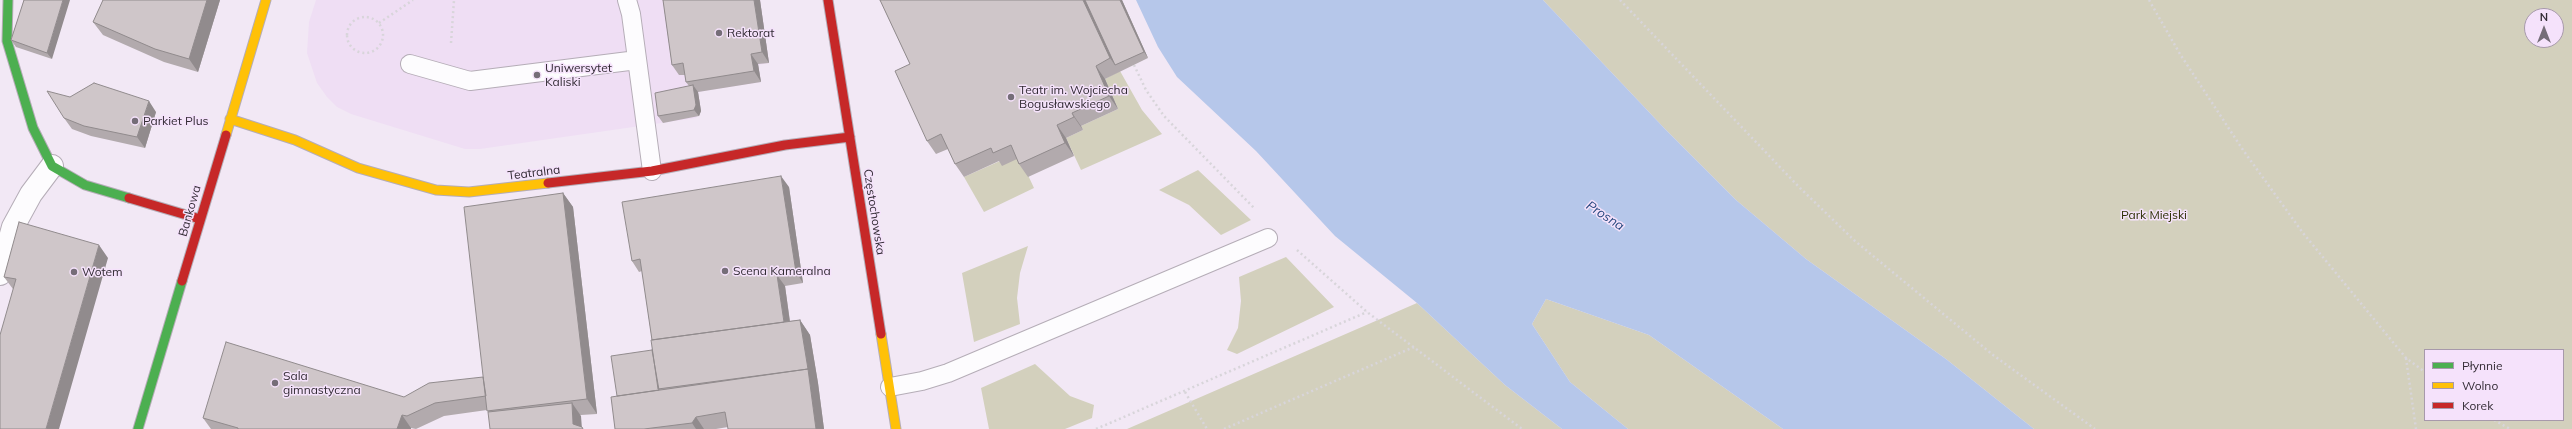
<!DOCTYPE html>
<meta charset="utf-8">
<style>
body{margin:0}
#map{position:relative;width:2572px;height:429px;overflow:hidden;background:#f2e8f5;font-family:Mulish,sans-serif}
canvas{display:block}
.legend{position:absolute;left:2424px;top:349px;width:140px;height:72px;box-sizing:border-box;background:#f5e2fb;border:1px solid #a799ab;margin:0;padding:5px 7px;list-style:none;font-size:12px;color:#322b34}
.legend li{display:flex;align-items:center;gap:8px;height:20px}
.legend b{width:20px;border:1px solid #a799ab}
.north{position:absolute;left:2524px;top:8px;width:40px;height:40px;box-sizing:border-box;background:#f5e2fb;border:1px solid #a799ab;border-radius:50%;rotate:0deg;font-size:11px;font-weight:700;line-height:16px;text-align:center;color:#322b34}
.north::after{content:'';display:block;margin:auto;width:14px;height:18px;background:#756d78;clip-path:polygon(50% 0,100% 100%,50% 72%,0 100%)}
</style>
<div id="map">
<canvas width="2572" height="429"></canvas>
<ul class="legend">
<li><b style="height:5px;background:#4caf50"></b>Płynnie</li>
<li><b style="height:5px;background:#ffc107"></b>Wolno</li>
<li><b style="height:5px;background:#c62828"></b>Korek</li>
</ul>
<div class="north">N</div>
</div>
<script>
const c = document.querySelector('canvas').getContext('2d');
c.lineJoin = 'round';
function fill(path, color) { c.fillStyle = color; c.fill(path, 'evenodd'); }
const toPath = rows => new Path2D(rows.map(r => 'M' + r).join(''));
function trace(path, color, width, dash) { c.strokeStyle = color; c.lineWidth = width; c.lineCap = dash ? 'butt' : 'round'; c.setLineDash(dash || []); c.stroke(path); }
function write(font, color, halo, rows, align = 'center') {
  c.font = font + ' Mulish,sans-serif'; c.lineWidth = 3; c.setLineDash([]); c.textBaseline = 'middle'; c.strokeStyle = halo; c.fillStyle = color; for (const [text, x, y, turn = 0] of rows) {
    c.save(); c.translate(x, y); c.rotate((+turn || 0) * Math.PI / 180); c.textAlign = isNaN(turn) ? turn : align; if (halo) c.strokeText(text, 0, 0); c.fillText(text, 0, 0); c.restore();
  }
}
fill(toPath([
 [316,0,760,0,769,63,758,65,761,82,698,92,701,111,696,118,480,149,465,149,351,114,337,107,327,97,317,83,307,53,309,22]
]), '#efdef4');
fill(toPath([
 [1543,0,2572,0,2572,429,2034,429,1946,359,1806,259,1736,200,1665,129],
 [2532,16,2556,16,2556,40,2532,40],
 [2425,350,2563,350,2563,420,2425,420],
 [1120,71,1142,110,1162,134,1081,170,1066,138,1083,130,1081,126,1118,109,1105,79],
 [1020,158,1034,188,984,212,964,177,1000,161],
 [1198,170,1251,220,1221,235,1189,205,1159,190],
 [1028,246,1020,273,1017,298,1020,324,974,342,962,273],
 [1286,257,1334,307,1237,354,1227,350,1238,328,1241,301,1239,277],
 [1546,299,1649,335,1783,429,1628,429,1570,382,1532,324],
 [1417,303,1505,385,1562,429,1127,429],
 [1035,364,1070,396,1094,405,1092,418,1065,429,989,429,981,388]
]), '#d3d0bd');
fill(toPath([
 [1136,0,1543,0,1665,129,1736,200,1806,259,1946,359,2034,429,1783,429,1649,335,1546,299,1532,324,1570,382,1628,429,1562,429,1505,385,1417,303,1335,236,1256,151,1177,77,1158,47]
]), '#b6c7ea');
const lane = toPath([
 [627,0,631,14,652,171],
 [410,64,470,81,637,60],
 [890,387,922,381,948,373,1268,238]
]);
const street = toPath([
 [0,274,13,227,31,194,52,166]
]);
const fast = toPath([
 [8,0,7,41,33,128,52,166,85,185,129,198],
 [138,429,182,281]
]);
const slow = toPath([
 [230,119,295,140,358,168,436,190,469,192,548,183],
 [226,135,266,0],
 [881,334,896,429]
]);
const jam = toPath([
 [828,0,881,334],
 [548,183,652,171,785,145,850,137],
 [129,198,200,219],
 [182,281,226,135]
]);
trace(lane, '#b5adb7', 20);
trace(street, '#b5adb7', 24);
trace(fast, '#b5adb7', 11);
trace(slow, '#b5adb7', 11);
trace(jam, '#b5adb7', 11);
trace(toPath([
 [1620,0,1799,187,1855,241,1993,355,2095,429],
 [2149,0,2180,54,2243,150,2303,233,2406,358,2425,372],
 '347 35a18 18 0 1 1 36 0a18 18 0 1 1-36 0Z',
 [379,23,413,0],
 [451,43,454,0],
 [1134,65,1146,90,1164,116,1255,209],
 [1297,250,1367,312,1522,429],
 [2406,358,2416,429],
 [1185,392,1207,429],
 [2494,420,2510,429],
 [1096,429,1367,312],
 [1224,429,1414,347]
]), '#d8d5da', 2.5, [2, 3]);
trace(lane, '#fdfcfe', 18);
trace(street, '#fdfcfe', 22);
trace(fast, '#4caf50', 9);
trace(slow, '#ffc107', 9);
trace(jam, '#c62828', 9);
fill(toPath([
 [24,0,52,59,16,47,11,40],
 [103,0,220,0,198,72,164,62,103,35,93,22],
 [663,0,760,0,769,63,758,64,761,82,698,92,701,111,699,116,663,123,658,116,689,86,686,82,685,75,679,75,672,65],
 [880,0,1122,0,1148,58,1105,79,1118,109,1081,126,1083,130,1066,138,1074,156,1028,177,1019,164,1017,159,1002,166,999,161,964,177,955,164,948,149,936,154,927,141,910,64],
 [70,97,156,112,145,148,91,136,72,129,64,118],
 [789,187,803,283,785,286,790,321,800,320,810,335,818,383,824,429,728,429,728,427,716,429,615,429,617,396,652,350,652,340,642,271,639,272,632,261],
 [563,193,573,207,597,414,581,415,488,412,487,410,444,416,416,429,411,428,411,429,211,429,203,418,404,397,483,377],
 [108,258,13,289,4,277]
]), '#b2aaad');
fill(toPath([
 [63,0,70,0,52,59,47,53],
 [207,0,220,0,198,72,189,59],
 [754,0,760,0,769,63,762,52],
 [1083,0,1086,0,1115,65,1110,58],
 [1120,0,1122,0,1148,58,1144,52],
 [751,54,758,64,761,82,754,71],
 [1096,66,1105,79,1118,109,1109,96],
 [693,85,698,92,701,111,699,116,694,110],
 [149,101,156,112,145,148,137,137],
 [1072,113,1081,126,1083,130,1074,117],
 [1057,125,1066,138,1074,156,1065,143],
 [781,176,789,187,803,283,796,272],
 [563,193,573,207,597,414,587,399],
 [99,245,108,258,59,429,46,429],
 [777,275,785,286,792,338,785,327],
 [800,320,810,335,818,383,824,429,816,429,808,369],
 [572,403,581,416,582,429,573,424],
 [402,415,411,428,411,429,397,429],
 [696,417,704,429,696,429,692,423]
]), '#918b8d');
const building = toPath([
 [24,0,63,0,47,53,11,40,24,0],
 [103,0,207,0,189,59,155,49,93,22,103,0],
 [663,0,754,0,762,52,751,54,754,71,686,82,683,63,672,65,663,0],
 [880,0,1083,0,1110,58,1096,66,1109,96,1072,113,1074,117,1057,125,1065,143,1019,164,1011,145,993,153,991,148,955,164,941,134,927,141,895,71,910,64,880,0],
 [1085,0,1120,0,1144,52,1115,65,1085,0],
 [94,83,149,101,137,137,84,126,64,118,47,91,70,97,94,83],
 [693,85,696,105,694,110,658,116,655,93,693,85],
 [781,176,796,272,777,275,784,322,652,340,640,259,632,261,622,202,781,176],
 [563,193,587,399,487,411,464,207,563,193],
 [19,222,99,245,46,429,0,429,0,335,16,279,4,277,19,222],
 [800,320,808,369,658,389,651,340,800,320],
 [226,342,404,397,429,383,483,377,486,396,435,403,407,416,402,415,397,429,238,429,238,428,203,418,226,342],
 [652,350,659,390,617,396,611,356,652,350],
 [808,369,816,429,728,429,725,412,696,417,692,423,644,429,615,429,611,397,808,369],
 [572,403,573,424,582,427,583,429,490,429,488,412,572,403]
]);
fill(building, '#cfc6c9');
trace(building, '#918b8d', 1);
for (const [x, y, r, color] of [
 [719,33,4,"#756d78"],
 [537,75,4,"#756d78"],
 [1011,97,4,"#756d78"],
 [135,121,4,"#756d78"],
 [725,271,4,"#756d78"],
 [74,272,4,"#756d78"],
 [275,383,4,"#756d78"]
]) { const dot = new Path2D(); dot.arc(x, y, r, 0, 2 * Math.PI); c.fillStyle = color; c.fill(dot); trace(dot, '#f5e2fb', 1.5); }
write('12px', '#322b34', '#f5e2fb', [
 ["Rektorat",727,33],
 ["Uniwersytet",545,68],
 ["Kaliski",545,82],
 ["Teatr im. Wojciecha",1019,90],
 ["Bogusławskiego",1019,104],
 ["Parkiet Plus",143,121],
 ["Scena Kameralna",733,271],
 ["Wotem",82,272],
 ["Sala",283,376],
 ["gimnastyczna",283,390]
], 'left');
write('12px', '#322b34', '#f5e2fb', [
 ["Teatralna",534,173,-7],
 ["Bankowa",190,211,-74],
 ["Częstochowska",874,212,81]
]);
write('12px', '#2c2e03', '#f5e2fb', [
 ["Park Miejski",2154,215]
]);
write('italic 13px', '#25477e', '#f5e2fb', [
 ["Prosna",1605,216,33]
]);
</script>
